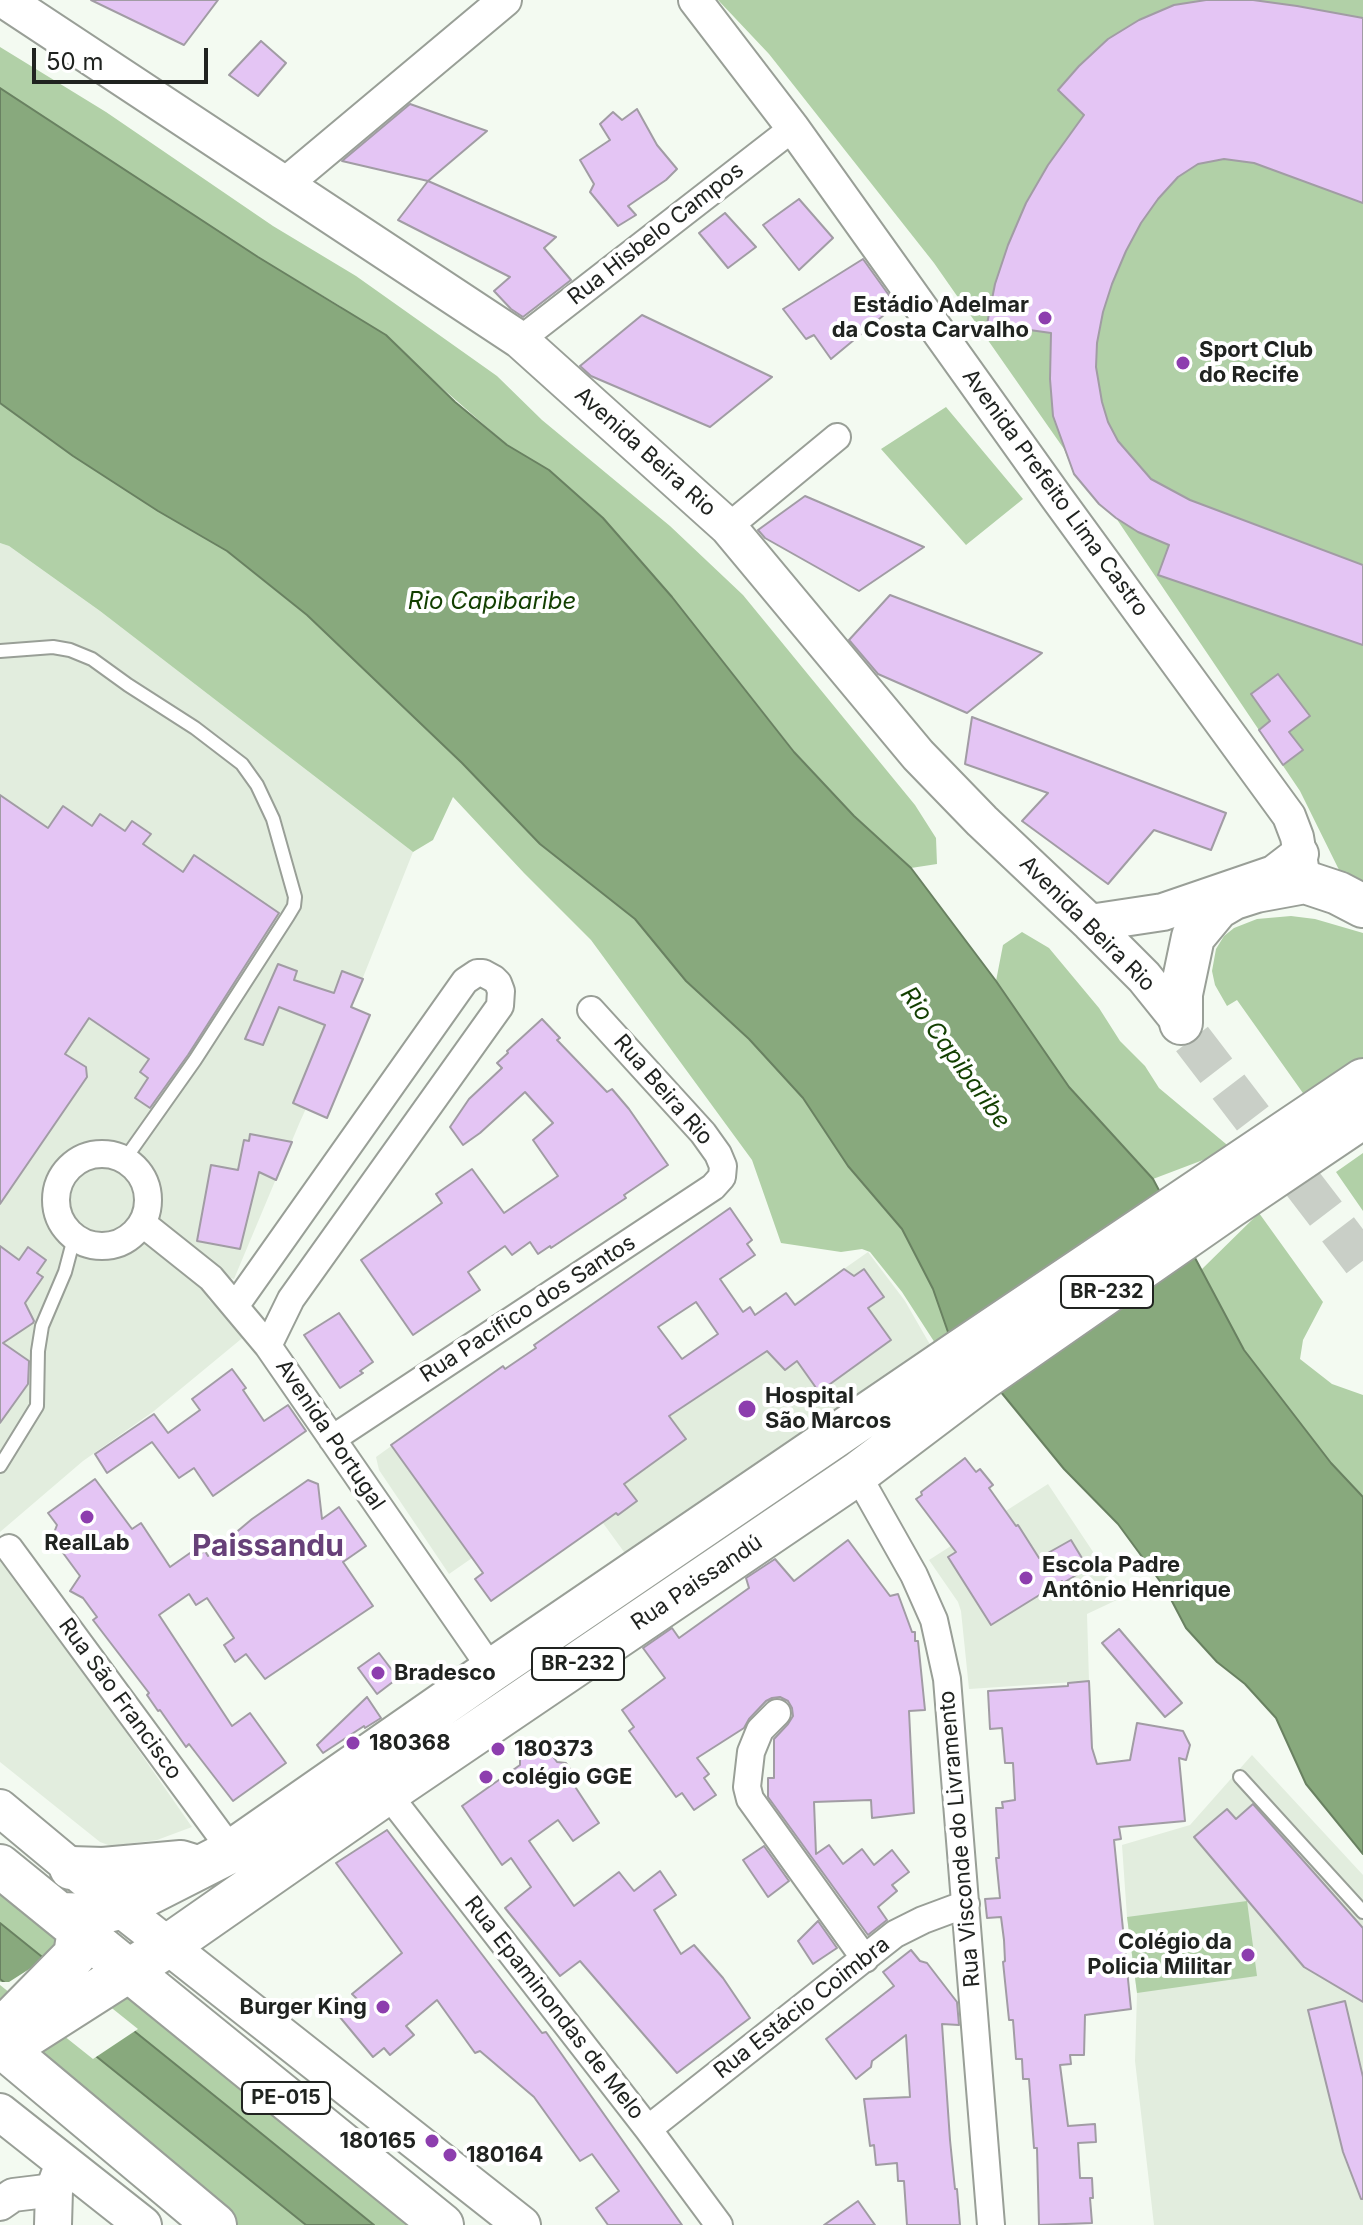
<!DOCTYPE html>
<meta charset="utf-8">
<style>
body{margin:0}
#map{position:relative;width:1363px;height:2225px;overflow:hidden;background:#f3faf1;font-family:Inter,sans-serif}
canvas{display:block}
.scale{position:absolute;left:32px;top:48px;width:176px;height:36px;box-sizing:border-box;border:4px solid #202320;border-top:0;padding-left:10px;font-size:24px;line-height:28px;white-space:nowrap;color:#202320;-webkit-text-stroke:6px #fff;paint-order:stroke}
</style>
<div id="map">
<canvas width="1363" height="2225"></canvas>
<div class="scale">50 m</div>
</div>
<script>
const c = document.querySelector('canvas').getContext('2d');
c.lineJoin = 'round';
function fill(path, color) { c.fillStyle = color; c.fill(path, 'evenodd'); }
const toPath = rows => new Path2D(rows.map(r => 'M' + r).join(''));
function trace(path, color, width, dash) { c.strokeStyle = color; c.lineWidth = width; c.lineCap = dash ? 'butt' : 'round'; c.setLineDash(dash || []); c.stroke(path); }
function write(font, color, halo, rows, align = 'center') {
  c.font = font + ' Inter,sans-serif'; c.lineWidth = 8; c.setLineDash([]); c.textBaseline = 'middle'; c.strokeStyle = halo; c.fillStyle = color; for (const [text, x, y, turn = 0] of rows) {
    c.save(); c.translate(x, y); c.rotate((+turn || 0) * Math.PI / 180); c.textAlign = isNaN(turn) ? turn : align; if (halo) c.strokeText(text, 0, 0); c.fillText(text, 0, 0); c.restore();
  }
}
fill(toPath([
 [0,543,9,546,100,611,413,852,348,1015,299,1124,234,1279,217,1273,217,1291,208,1299,246,1335,154,1411,83,1461,0,1532],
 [868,1252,905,1301,932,1348,627,1556,576,1486,449,1574,379,1470,376,1457,493,1373,563,1466],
 [1048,1484,1123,1597,1087,1614,1089,1681,969,1689,961,1611,958,1602,929,1560],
 [0,1559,77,1662,192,1827,157,1840,111,1846,100,1842,0,1762],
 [1252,1755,1363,1875,1363,2225,1154,2225,1135,2061,1137,1993,1127,1917,1122,1845,1190,1825]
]), '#e2edde');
fill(toPath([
 [718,0,1363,0,1363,889,1344,880,1300,791,1116,518,1099,504,1074,474,1064,449,934,263,769,54],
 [0,47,106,112,273,226,356,276,497,376,542,420,670,526,743,595,915,805,936,838,937,864,911,868,854,816,794,751,672,597,603,518,549,470,507,445,425,373,340,306,258,257,0,88],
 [0,403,73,456,158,511,227,551,307,615,462,763,540,844,635,919,686,981,749,1039,803,1098,848,1166,902,1229,933,1289,948,1332,935,1343,902,1292,870,1252,862,1249,841,1252,781,1243,752,1160,591,940,524,873,453,797,433,840,413,852,100,611,9,546,0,543],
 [946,407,1023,499,966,545,881,449],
 [1291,916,1315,919,1363,933,1363,1068,1310,1103,1237,1000,1227,1006,1215,985,1212,971,1216,949,1224,936,1234,928,1257,919],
 [1022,932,1049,948,1099,1008,1120,1041,1145,1066,1159,1088,1232,1149,1153,1179,1069,1087,996,981,1003,945],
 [1363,1153,1363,1211,1336,1172],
 [1259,1213,1323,1302,1303,1340,1300,1359,1332,1384,1363,1395,1363,1497,1331,1463,1244,1350,1201,1270],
 [0,1866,442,2225,215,2225,0,2045],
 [1247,1901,1257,1976,1137,1993,1127,1917]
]), '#b1d0a7');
const water = toPath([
 [0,88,258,257,386,335,455,402,507,445,549,470,603,518,672,597,794,752,854,816,911,868,996,981,1069,1087,1153,1179,1244,1350,1331,1463,1363,1497,1363,1854,1306,1784,1276,1718,1245,1684,1217,1662,1186,1628,1165,1588,1118,1524,1064,1469,996,1386,948,1332,933,1289,902,1229,848,1166,803,1098,749,1039,686,981,635,919,540,844,462,763,307,615,227,551,158,511,73,456,0,403,0,88],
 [0,1923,262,2134,374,2225,306,2225,0,1979,0,1923]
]);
fill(water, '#88a97d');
trace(water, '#698161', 2);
fill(toPath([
 [48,1957,138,2029,93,2059,0,1985,0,1982,9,1982]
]), '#f3faf1');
const building = toPath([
 [91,0,218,0,184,45,91,0],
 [1206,0,1253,0,1297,6,1363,18,1363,203,1254,163,1224,159,1198,164,1178,177,1158,199,1141,223,1126,251,1112,284,1103,312,1097,343,1096,367,1102,402,1108,422,1118,441,1151,479,1190,500,1363,565,1363,645,1158,575,1169,545,1138,532,1116,518,1099,504,1074,474,1053,416,1050,379,1051,333,987,324,995,284,1008,245,1026,203,1048,165,1084,115,1058,90,1079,66,1108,39,1139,20,1174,5,1206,0],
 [261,41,286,63,258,96,229,75,261,41],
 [410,104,487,131,428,181,342,161,410,104],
 [637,109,657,145,677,169,666,180,628,206,636,215,618,226,590,192,594,184,580,160,610,140,600,124,613,112,622,120,637,109],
 [428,181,556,237,544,248,571,280,523,317,511,309,494,291,510,277,398,220,428,181],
 [799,199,833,238,799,270,763,225,799,199],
 [725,213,756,247,728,268,699,233,725,213],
 [863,259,896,305,831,359,814,335,806,339,783,309,863,259],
 [642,315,772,377,710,427,591,376,580,366,642,315],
 [805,496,924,547,859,591,765,538,758,530,805,496],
 [890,595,1042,653,967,713,878,674,849,640,890,595],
 [1278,674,1310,716,1289,732,1303,750,1283,765,1259,730,1270,721,1251,694,1278,674],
 [972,717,1226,813,1211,850,1154,830,1108,884,1022,821,1048,793,965,764,972,717],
 [0,795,48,828,63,806,92,826,100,814,125,831,132,821,151,834,143,844,183,872,194,855,279,913,188,1055,150,1108,135,1098,148,1078,140,1072,149,1059,89,1018,65,1054,86,1067,87,1077,0,1204,0,795],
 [278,964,297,971,294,980,334,993,342,971,363,979,351,1007,370,1015,327,1118,293,1103,325,1025,279,1007,263,1045,245,1039,278,964],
 [542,1019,560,1038,557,1040,607,1092,612,1089,629,1109,668,1165,624,1195,626,1198,551,1248,550,1246,538,1254,530,1242,512,1255,505,1246,468,1272,480,1290,413,1335,361,1260,442,1203,436,1194,472,1169,504,1213,558,1176,533,1140,553,1123,525,1092,480,1133,463,1145,450,1127,469,1099,502,1068,497,1063,508,1053,507,1051,542,1019],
 [250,1134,292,1142,276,1180,259,1172,240,1249,197,1241,211,1165,238,1170,244,1140,249,1141,250,1134],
 [730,1208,752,1240,747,1244,755,1255,720,1279,743,1312,750,1307,755,1315,786,1293,795,1305,844,1269,854,1276,864,1269,884,1297,868,1308,891,1340,819,1392,797,1361,785,1370,767,1351,669,1416,686,1439,624,1484,637,1501,618,1515,616,1513,491,1601,475,1579,483,1573,391,1445,503,1366,505,1369,536,1348,534,1345,730,1208],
 [696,1302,718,1334,682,1359,658,1327,696,1302],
 [0,1246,19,1260,28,1247,46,1260,37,1273,43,1277,25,1303,34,1321,33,1323,3,1343,29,1361,28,1384,0,1423,0,1246],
 [339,1313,373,1362,360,1371,363,1373,340,1388,304,1335,339,1313],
 [232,1369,246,1388,243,1390,264,1421,288,1405,306,1431,213,1496,194,1468,179,1478,152,1442,107,1473,95,1454,154,1414,168,1433,200,1410,192,1399,232,1369],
 [965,1458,976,1472,980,1469,993,1485,989,1488,1016,1526,1018,1525,1039,1558,1071,1540,1088,1568,1063,1583,1062,1581,991,1625,948,1557,956,1552,916,1499,922,1495,921,1492,965,1458],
 [95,1479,132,1529,141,1523,170,1567,190,1553,194,1558,205,1551,208,1556,252,1519,308,1480,318,1484,322,1519,339,1507,366,1546,343,1562,373,1606,265,1679,246,1654,235,1662,224,1645,234,1638,207,1598,196,1605,189,1594,159,1615,232,1726,250,1713,286,1763,233,1801,189,1744,186,1747,160,1710,158,1711,147,1695,149,1693,93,1620,97,1617,83,1598,70,1591,80,1576,52,1538,57,1525,48,1513,95,1479],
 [848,1540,890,1596,898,1594,912,1632,915,1632,915,1641,918,1641,925,1710,909,1711,914,1813,872,1818,871,1800,814,1802,816,1854,829,1845,843,1864,862,1849,874,1865,892,1850,909,1872,892,1885,897,1891,878,1907,887,1920,868,1935,768,1797,768,1778,774,1778,774,1739,788,1724,793,1716,792,1708,788,1701,780,1697,772,1698,766,1701,749,1719,744,1728,697,1758,709,1774,704,1778,716,1795,694,1810,682,1793,676,1797,629,1731,634,1727,622,1710,665,1678,643,1648,672,1628,679,1638,749,1588,746,1578,775,1559,794,1581,848,1540],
 [1119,1629,1182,1703,1165,1717,1102,1643,1119,1629],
 [379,1653,398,1678,377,1694,358,1668,379,1653],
 [1089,1681,1092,1748,1097,1764,1130,1760,1137,1723,1183,1731,1190,1745,1186,1760,1179,1758,1185,1821,1119,1827,1121,1839,1114,1840,1131,2009,1085,2015,1084,2055,1070,2055,1071,2064,1060,2065,1068,2126,1095,2124,1096,2142,1078,2143,1080,2178,1092,2178,1093,2198,1090,2198,1092,2223,1039,2225,1037,2148,1034,2148,1029,2079,1023,2079,1022,2059,1016,2059,1013,2020,1009,2020,1003,1962,1005,1961,1004,1940,1001,1917,987,1918,985,1899,1000,1898,996,1858,999,1858,996,1808,1003,1808,1002,1802,1015,1800,1013,1763,1005,1763,1002,1728,990,1729,988,1691,1068,1686,1068,1683,1089,1681],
 [367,1697,381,1718,365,1728,364,1726,323,1753,317,1745,367,1697],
 [546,1747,557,1762,566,1763,572,1772,570,1779,599,1823,573,1841,558,1820,529,1841,574,1906,619,1872,634,1891,660,1871,676,1895,654,1910,681,1954,694,1945,723,1978,750,2018,677,2073,580,1961,560,1976,505,1908,531,1887,511,1858,502,1865,462,1806,520,1765,520,1749,535,1753,546,1747],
 [1253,1804,1363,1928,1363,2002,1304,1967,1194,1837,1227,1809,1236,1819,1253,1804],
 [387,1830,542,2033,546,2032,682,2225,608,2225,596,2208,619,2191,592,2154,580,2161,534,2097,480,2051,475,2053,437,2000,406,2026,414,2035,390,2055,384,2048,373,2057,339,2016,358,2000,352,1994,402,1953,336,1863,387,1830],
 [764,1846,789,1881,768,1897,743,1860,764,1846],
 [818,1921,837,1948,813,1964,798,1941,818,1921],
 [911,1950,920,1961,927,1963,957,2002,959,2025,942,2024,950,2140,955,2189,957,2189,960,2225,907,2225,904,2181,898,2181,897,2163,876,2165,874,2145,870,2146,864,2099,910,2097,906,2035,872,2061,871,2067,856,2079,826,2039,894,1986,883,1972,911,1950],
 [1345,2001,1363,2077,1363,2199,1361,2199,1343,2152,1308,2010,1345,2001],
 [858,2201,875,2225,824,2225,858,2201]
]);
fill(building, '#e4c5f4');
trace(building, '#a19ca4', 2);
trace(toPath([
 [1192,1039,1363,1262]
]), '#c9cfc7', 40, [40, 20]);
const service = toPath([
 [0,651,53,647,70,650,92,659,128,685,195,728,242,764,257,785,273,819,295,897,294,906,288,916,195,1060,125,1159],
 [0,1466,37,1406,38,1351,42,1326,65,1272,74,1238],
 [1240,1777,1363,1912]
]);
const minor = toPath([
 [520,340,793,128],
 [728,527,837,437],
 '56 1200a46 46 0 1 1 92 0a46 46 0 1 1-92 0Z',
 [142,1223,211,1278,268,1346,492,1670],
 [236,1305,465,981,477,973,483,973,494,979,498,983,501,991,500,1006,291,1299,268,1346],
 [332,1439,713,1187,722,1177,723,1166,718,1154,703,1133,591,1010],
 [857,1474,914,1575,934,1620,947,1679,991,2225],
 [9,1548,232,1851],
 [777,1713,760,1730,751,1752,747,1787,750,1799,865,1959],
 [387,1793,648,2129,719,2225],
 [648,2129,895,1934,923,1920,966,1904]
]);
const tertiary = toPath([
 [695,0,793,128,1057,498,1289,816,1297,837,1304,879],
 [284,185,505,0],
 [0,2204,13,2195,54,2190]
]);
const secondary = toPath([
 [5,0,520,340,728,527,918,755,982,821,1090,923,1144,977,1181,1023],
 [1090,923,1163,912,1274,874,1300,854],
 [0,1808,120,1908,522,2225],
 [0,2112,143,2225],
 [53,2225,54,2190,64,2163]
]);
const trunk = toPath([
 [1181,1023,1181,994,1193,937,1217,908,1234,898,1256,891,1305,882,1338,893,1363,906],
 [0,1866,442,2225],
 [71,1868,103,1869,181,1862,194,1866],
 [60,1914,92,1915,120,1908,232,1851,492,1670,960,1351,1363,1080],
 [2,2041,4,2027,75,1955,79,1930],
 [0,2045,215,2225],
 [0,2047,25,2037,169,1945,387,1793,857,1474,984,1378,1231,1206,1363,1117]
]);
trace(service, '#999f97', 16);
trace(minor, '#999f97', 30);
trace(tertiary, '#999f97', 36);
trace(secondary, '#999f97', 40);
trace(trunk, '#999f97', 46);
trace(service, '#fff', 12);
trace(minor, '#fff', 26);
trace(tertiary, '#fff', 32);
trace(secondary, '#fff', 36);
trace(trunk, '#fff', 42);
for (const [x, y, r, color] of [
 [1045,318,8,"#8d3eae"],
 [1183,363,8,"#8d3eae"],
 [747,1409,10,"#8d3eae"],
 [87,1517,8,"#8d3eae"],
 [1026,1578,8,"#8d3eae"],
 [378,1673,8,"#8d3eae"],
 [353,1743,8,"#8d3eae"],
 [498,1749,8,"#8d3eae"],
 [486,1777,8,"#8d3eae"],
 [1248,1955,8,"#8d3eae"],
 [383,2007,8,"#8d3eae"],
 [432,2141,8,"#8d3eae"],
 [450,2155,8,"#8d3eae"]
]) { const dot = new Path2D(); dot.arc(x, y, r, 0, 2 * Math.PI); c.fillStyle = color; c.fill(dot); trace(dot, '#fff', 3); }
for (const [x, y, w] of [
 [1107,1292,92],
 [578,1664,92],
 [286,2098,88]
]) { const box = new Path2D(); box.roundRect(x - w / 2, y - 16, w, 32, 6); c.fillStyle = '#fff'; c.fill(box); trace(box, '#202320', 2); }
write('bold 20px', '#202320', null, [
 ["BR-232",1107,1292],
 ["BR-232",578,1664],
 ["PE-015",286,2098]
]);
write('22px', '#202320', '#fff', [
 ["Rua Hisbelo Campos",656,234,-38],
 ["Avenida Beira Rio",645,452,42],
 ["Avenida Prefeito Lima Castro",1055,493,54],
 ["Avenida Beira Rio",1087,924,45],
 ["Rua Beira Rio",663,1090,49],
 ["Rua Pacífico dos Santos",528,1309,-33],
 ["Avenida Portugal",330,1435,56],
 ["Rua Paissandú",697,1583,-34],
 ["Rua São Francisco",120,1699,54],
 ["Rua Visconde do Livramento",960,1839,-95],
 ["Rua Epaminondas de Melo",554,2008,52],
 ["Rua Estácio Coimbra",802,2008,-38]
]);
write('bold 22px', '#202320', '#fff', [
 ["Estádio Adelmar",1029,305,"right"],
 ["da Costa Carvalho",1029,330,"right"],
 ["Sport Club",1199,350],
 ["do Recife",1199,375],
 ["Hospital",765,1396],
 ["São Marcos",765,1421],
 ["RealLab",87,1543,"center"],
 ["Escola Padre",1042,1565],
 ["Antônio Henrique",1042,1590],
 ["Bradesco",394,1673],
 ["180368",369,1743],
 ["180373",514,1749],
 ["colégio GGE",502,1777],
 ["Colégio da",1232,1942,"right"],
 ["Policia Militar",1232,1967,"right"],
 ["Burger King",367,2007,"right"],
 ["180165",416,2141,"right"],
 ["180164",466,2155]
], 'left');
write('italic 24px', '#123f00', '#fff', [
 ["Rio Capibaribe",492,602],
 ["Rio Capibaribe",955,1058,54]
]);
write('bold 30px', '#674079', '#fff', [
 ["Paissandu",268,1547]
]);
</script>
